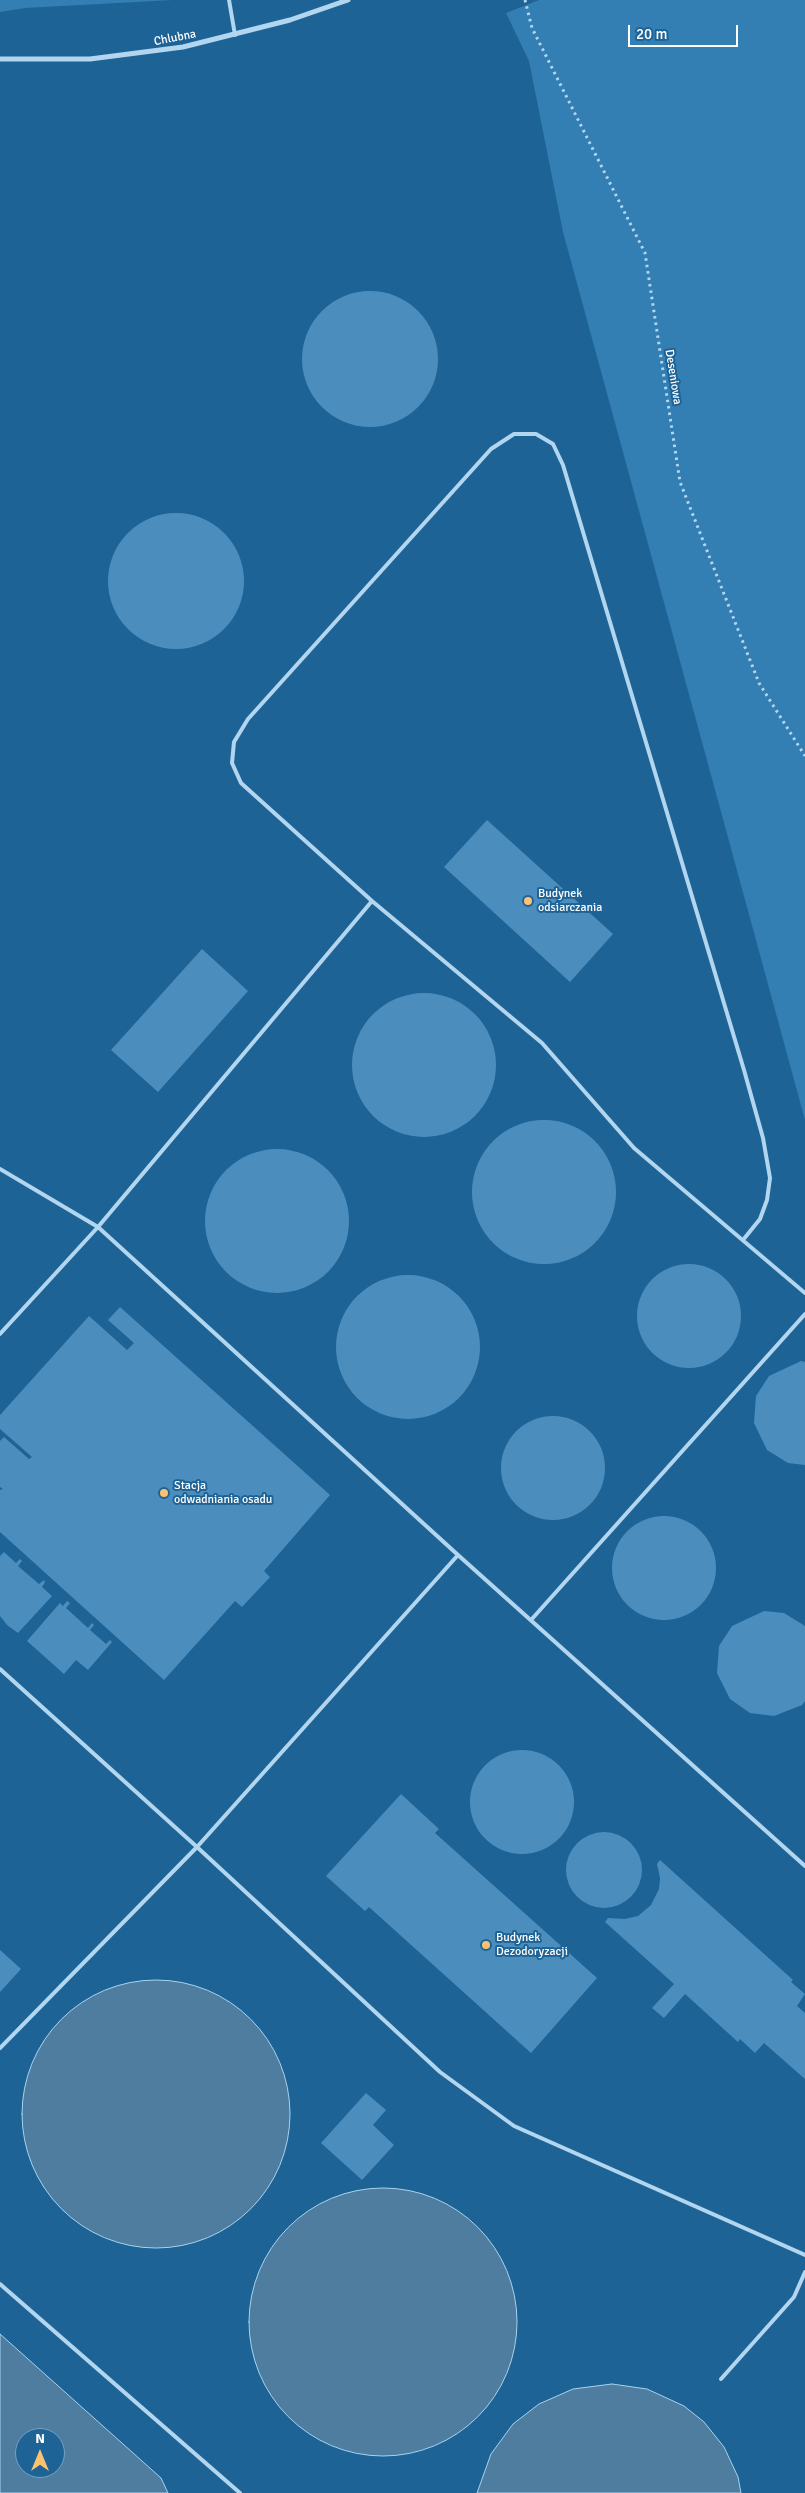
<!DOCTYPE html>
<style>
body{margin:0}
#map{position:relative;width:805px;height:2493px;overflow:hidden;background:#1e6396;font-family:Signika,sans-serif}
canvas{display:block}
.north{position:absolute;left:15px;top:2428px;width:50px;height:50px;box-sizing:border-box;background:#1e6396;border:1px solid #78a1c0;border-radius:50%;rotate:0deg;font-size:14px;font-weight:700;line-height:20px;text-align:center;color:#fff}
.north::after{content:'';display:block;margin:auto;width:18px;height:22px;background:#fdc172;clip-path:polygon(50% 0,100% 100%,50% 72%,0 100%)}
.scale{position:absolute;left:628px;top:25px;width:110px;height:22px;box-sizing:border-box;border:2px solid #fff;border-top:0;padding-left:6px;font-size:15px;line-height:18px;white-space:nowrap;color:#fff;-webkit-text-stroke:4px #1e6396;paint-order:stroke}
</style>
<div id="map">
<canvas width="805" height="2493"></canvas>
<div class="north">N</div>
<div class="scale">20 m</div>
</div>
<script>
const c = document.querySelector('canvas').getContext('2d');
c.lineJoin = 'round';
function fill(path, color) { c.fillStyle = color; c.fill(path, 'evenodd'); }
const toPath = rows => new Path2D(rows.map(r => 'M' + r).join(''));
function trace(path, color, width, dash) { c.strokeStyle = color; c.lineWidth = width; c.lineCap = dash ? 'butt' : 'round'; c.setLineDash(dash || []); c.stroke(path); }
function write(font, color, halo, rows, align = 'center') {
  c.font = font + ' Signika,sans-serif'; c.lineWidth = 4; c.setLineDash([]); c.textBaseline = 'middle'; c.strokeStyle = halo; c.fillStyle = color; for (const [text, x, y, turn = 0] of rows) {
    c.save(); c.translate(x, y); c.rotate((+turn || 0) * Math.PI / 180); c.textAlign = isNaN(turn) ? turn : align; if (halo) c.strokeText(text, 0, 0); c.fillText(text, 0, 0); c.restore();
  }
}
fill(toPath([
 [0,0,173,0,25,8,0,12],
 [539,0,805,0,805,1120,563,232,529,61,506,13]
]), '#337eb3');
const water = toPath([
 '22 2114a134 134 0 1 1 268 0a134 134 0 1 1-268 0Z',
 '249 2322a134 134 0 1 1 268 0a134 134 0 1 1-268 0Z',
 [0,2334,161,2478,168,2493,0,2493,0,2334],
 [25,2438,55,2438,55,2468,25,2468,25,2438],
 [612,2384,647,2389,684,2406,704,2422,724,2447,738,2477,741,2493,477,2493,491,2454,513,2424,539,2404,573,2389,612,2384]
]);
fill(water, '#4f7da0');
trace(water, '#a6d3f0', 1);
fill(toPath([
 '302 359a68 68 0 1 1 136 0a68 68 0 1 1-136 0Z',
 '108 581a68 68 0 1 1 136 0a68 68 0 1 1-136 0Z',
 [487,820,613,934,570,982,444,867],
 [202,949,248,991,158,1092,111,1050],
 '352 1065a72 72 0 1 1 144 0a72 72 0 1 1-144 0Z',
 '472 1192a72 72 0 1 1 144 0a72 72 0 1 1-144 0Z',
 '205 1221a72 72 0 1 1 144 0a72 72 0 1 1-144 0Z',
 '637 1316a52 52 0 1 1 104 0a52 52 0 1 1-104 0Z',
 '336 1347a72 72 0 1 1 144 0a72 72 0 1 1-144 0Z',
 [120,1307,330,1495,264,1571,270,1577,242,1607,235,1601,164,1680,0,1532,0,1490,3,1489,0,1487,0,1441,4,1437,29,1459,32,1457,0,1429,0,1415,89,1316,127,1350,134,1343,108,1320],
 [801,1361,805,1362,805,1465,788,1463,767,1450,754,1423,756,1396,769,1376],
 '501 1468a52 52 0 1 1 104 0a52 52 0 1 1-104 0Z',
 '612 1568a52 52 0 1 1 104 0a52 52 0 1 1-104 0Z',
 [4,1552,16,1563,20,1559,22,1561,18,1566,39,1584,44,1580,45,1582,42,1587,52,1596,18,1633,7,1625,0,1616,0,1556],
 [67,1601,70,1603,66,1608,88,1628,92,1623,94,1625,90,1630,106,1644,110,1640,112,1642,88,1670,76,1660,64,1674,27,1641,60,1603,63,1606],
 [764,1611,784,1613,805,1626,805,1701,802,1705,774,1716,750,1713,730,1699,717,1673,719,1646,732,1626],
 '470 1802a52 52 0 1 1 104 0a52 52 0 1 1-104 0Z',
 [401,1794,439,1829,435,1833,597,1978,531,2053,369,1907,365,1911,326,1876],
 '566 1870a38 38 0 1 1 76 0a38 38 0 1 1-76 0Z',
 [660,1860,793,1980,791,1982,805,1994,797,2006,805,2013,805,2079,764,2043,755,2053,740,2039,738,2042,685,1994,664,2018,652,2008,674,1984,605,1922,608,1918,625,1919,638,1916,651,1905,659,1889,660,1878,657,1864],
 [0,1950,21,1969,0,1992],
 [366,2093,386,2110,373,2125,394,2145,362,2180,321,2143]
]), '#4b8ebe');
trace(toPath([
 [525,0,532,28,645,253,680,482,759,683,805,756]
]), '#b2d6ef', 3, [2.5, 4]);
trace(toPath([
 [229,0,235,35],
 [0,1169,98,1227,458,1555,805,1866],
 [743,1240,760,1219,767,1200,770,1178,763,1138,744,1070,563,465,553,444,536,434,514,434,491,449,248,719,234,742,232,763,241,783,372,901,542,1043,634,1148,805,1293],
 [0,1334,98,1227,372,901],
 [531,1620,805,1314],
 [0,1669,197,1847,440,2072,514,2126,805,2255],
 [0,2048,197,1847,458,1555],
 [0,2284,240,2493],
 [721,2379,794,2297,805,2272]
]), '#b2d6ef', 4);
trace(toPath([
 [0,59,90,59,183,47,290,20,348,0]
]), '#b2d6ef', 5);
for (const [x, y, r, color] of [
 [528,901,5,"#fdc172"],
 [164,1493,5,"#fdc172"],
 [486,1945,5,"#fdc172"]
]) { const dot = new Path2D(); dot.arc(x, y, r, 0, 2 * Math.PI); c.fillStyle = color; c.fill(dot); trace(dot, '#1e6396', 2); }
write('12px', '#fff', '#1e6396', [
 ["Chlubna",175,38,-11],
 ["Deseniowa",673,377,81]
]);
write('12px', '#fff', '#1e6396', [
 ["Budynek",538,894],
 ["odsiarczania",538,908],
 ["Stacja",174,1486],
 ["odwadniania osadu",174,1500],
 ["Budynek",496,1938],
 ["Dezodoryzacji",496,1952]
], 'left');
</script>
